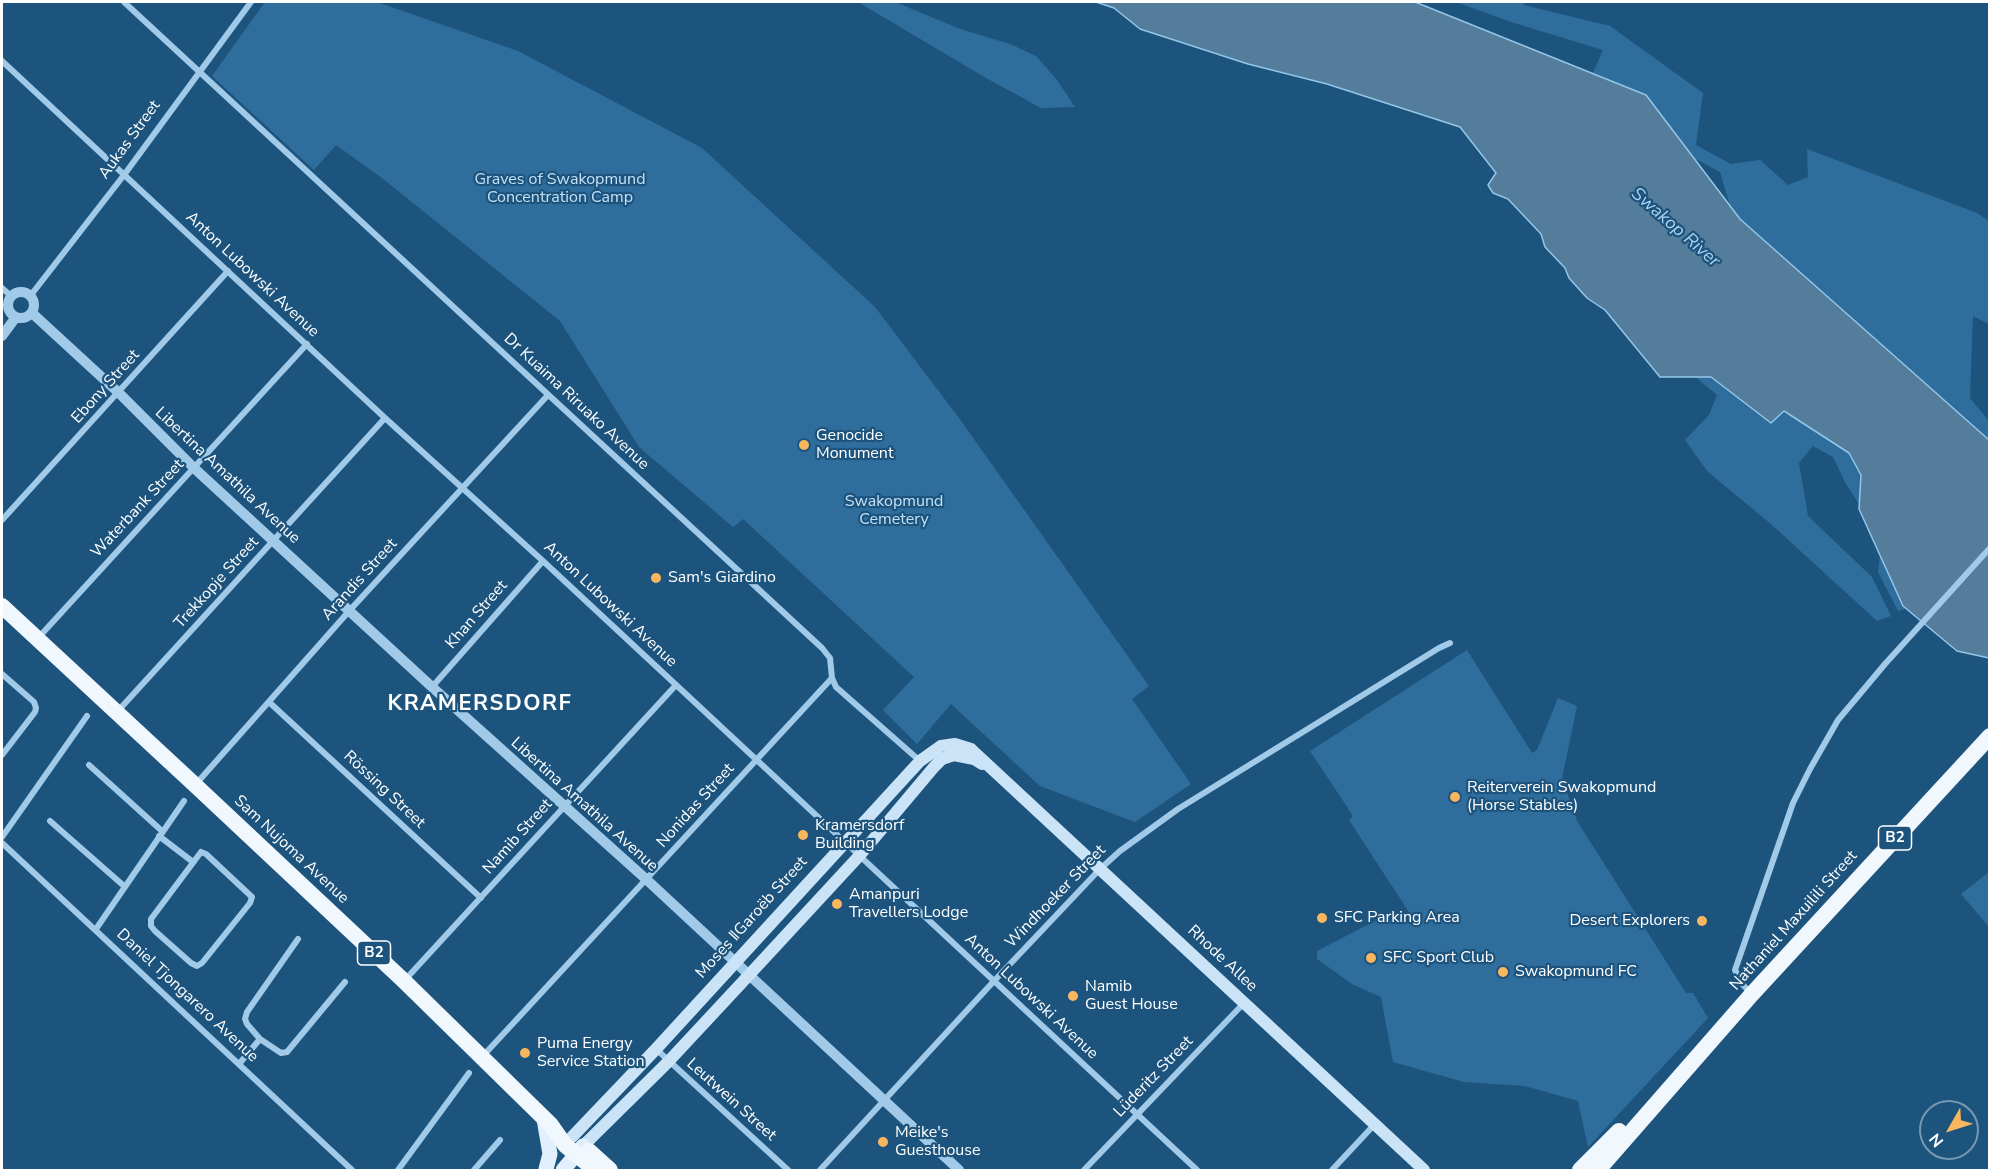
<!DOCTYPE html>
<meta charset="utf-8">
<style>
body{margin:0}
#map{position:relative;width:1991px;height:1172px;overflow:hidden;background:#1d547e;font-family:"Nunito Sans",sans-serif}
canvas{display:block}
.frame{position:absolute;inset:0;border:3px solid #fff;pointer-events:none}
.north{position:absolute;left:1919px;top:1100px;width:60px;height:60px;box-sizing:border-box;background:#1d547e;border:2px solid #7798b2;border-radius:50%;rotate:231deg;font-size:16px;font-weight:700;line-height:24px;text-align:center;color:#fff}
.north::after{content:'';display:block;margin:auto;width:21px;height:27px;background:#f8b75e;clip-path:polygon(50% 0,100% 100%,50% 72%,0 100%)}
</style>
<div id="map">
<canvas width="1991" height="1172"></canvas>
<div class="frame"></div>
<div class="north">N</div>
</div>
<script>
const c = document.querySelector('canvas').getContext('2d');
c.lineJoin = 'round';
function fill(path, color) { c.fillStyle = color; c.fill(path, 'evenodd'); }
const toPath = rows => new Path2D(rows.map(r => 'M' + r).join(''));
function trace(path, color, width, dash) { c.strokeStyle = color; c.lineWidth = width; c.lineCap = dash ? 'butt' : 'round'; c.setLineDash(dash || []); c.stroke(path); }
function write(font, color, halo, rows, align = 'center') {
  c.font = font + ' "Nunito Sans",sans-serif'; c.lineWidth = 4.5; c.setLineDash([]); c.textBaseline = 'middle'; c.strokeStyle = halo; c.fillStyle = color; for (const [text, x, y, turn = 0] of rows) {
    c.save(); c.translate(x, y); c.rotate((+turn || 0) * Math.PI / 180); c.textAlign = isNaN(turn) ? turn : align; if (halo) c.strokeText(text, 0, 0); c.fillText(text, 0, 0); c.restore();
  }
}
fill(toPath([
 [265,2,377,2,518,51,702,148,875,307,959,418,1149,686,1132,699,1191,784,1135,822,1040,786,951,704,917,744,883,710,914,677,743,519,733,527,639,447,560,321,382,178,336,145,314,170,212,76],
 [858,2,895,2,960,29,1010,44,1036,56,1057,80,1075,107,1041,108,986,78],
 [1456,2,1523,2,1524,5,1610,26,1703,93,1696,145,1731,164,1760,160,1788,185,1808,177,1807,149,1977,213,1989,221,1989,324,1973,316,1970,398,1989,421,1989,624,1920,605,1898,611,1878,572,1882,539,1846,484,1833,457,1813,446,1799,463,1808,516,1872,577,1891,616,1877,621,1772,525,1707,471,1685,440,1709,415,1717,395,1663,350,1766,406,1836,432,1736,226,1720,172,1582,98,1603,50,1511,22],
 [1467,650,1532,753,1537,750,1558,698,1577,706,1562,778,1577,821,1686,993,1693,993,1708,1018,1588,1147,1578,1101,1525,1086,1464,1082,1393,1062,1381,997,1352,984,1317,959,1317,951,1381,918,1397,915,1416,923,1349,820,1353,816,1310,751],
 [1989,872,1989,927,1961,894]
]), '#2f6e9c');
const water = toPath([
 [1096,2,1415,2,1646,95,1740,219,1989,440,1989,658,1957,651,1903,606,1859,509,1861,475,1849,453,1784,411,1771,423,1711,377,1660,377,1605,310,1587,298,1569,278,1565,268,1545,247,1541,234,1508,199,1493,193,1488,185,1496,173,1460,127,1327,84,1248,64,1140,29,1114,8,1096,2]
]);
fill(water, '#547c9b');
trace(water, '#93c7ea', 1.5);
trace(toPath([
 [124,2,822,648,830,658,832,678,836,687,920,761],
 [2,61,385,418,543,561,1197,1170],
 [2,288,11,296],
 [31,295,124,175,251,2],
 [2,520,228,271],
 [39,637,307,344],
 [2,674,34,702,36,708,35,712,2,755],
 [432,687,543,561],
 [269,702,481,898],
 [117,712,385,418],
 [89,765,162,831],
 [196,784,350,610,548,395],
 [50,821,124,886],
 [159,836,193,862],
 [2,837,87,716],
 [2,843,352,1170],
 [201,852,206,854,252,897,250,903,202,963,197,966,191,963,155,931,151,926,151,919,201,852],
 [96,929,184,801],
 [298,939,247,1012,245,1019,247,1024,260,1039,281,1053,287,1052,345,982],
 [404,981,676,685],
 [1752,994,1743,985,1735,970,1793,803,1810,769,1838,720,1885,664,1990,548],
 [656,1049,788,1170],
 [482,1057,832,678],
 [239,1064,260,1039],
 [398,1170,469,1073],
 [474,1170,500,1140],
 [820,1170,994,981,1100,869,1120,851,1178,809,1439,648,1450,643],
 [1084,1170,1244,1003],
 [1332,1170,1374,1125]
]), '#a0cae8', 6);
trace(toPath([
 '8 305a13 13 0 1 1 26 0a13 13 0 1 1-26 0Z',
 [32,313,119,393,194,468,432,687,647,880,959,1170],
 [2,336,16,317]
]), '#a0cae8', 10);
trace(toPath([
 [572,1137,656,1049,920,761,941,746,955,744,971,749,975,753,1424,1170],
 [583,1146,668,1062,749,975,860,855,934,767,942,759,954,755,974,759,982,764]
]), '#cae3f6', 12);
trace(toPath([
 [544,1119,550,1154,546,1169],
 [563,1170,583,1146]
]), '#e2f0fe', 15);
trace(toPath([
 [2,606,195,785,404,981,551,1125,565,1145,595,1170],
 [589,1151,610,1170],
 [1580,1170,1619,1131],
 [1598,1170,1752,994,1990,736]
]), '#f0f8fe', 16);
for (const [x, y, r, color] of [
 [804,445,6,"#f8b75e"],
 [656,578,6,"#f8b75e"],
 [1455,797,6,"#f8b75e"],
 [803,835,6,"#f8b75e"],
 [837,904,6,"#f8b75e"],
 [1322,918,6,"#f8b75e"],
 [1702,921,6,"#f8b75e"],
 [1371,958,6,"#f8b75e"],
 [1503,972,6,"#f8b75e"],
 [1073,996,6,"#f8b75e"],
 [525,1053,6,"#f8b75e"],
 [883,1142,6,"#f8b75e"]
]) { const dot = new Path2D(); dot.arc(x, y, r, 0, 2 * Math.PI); c.fillStyle = color; c.fill(dot); trace(dot, '#1d547e', 2); }
for (const [x, y, w] of [
 [1895,838,33],
 [374,953,33]
]) { const box = new Path2D(); box.roundRect(x - w / 2, y - 12, w, 24, 4.5); c.fillStyle = '#1d547e'; c.fill(box); trace(box, '#fff', 1.5); }
write('bold 15px', '#fff', null, [
 ["B2",1895,838],
 ["B2",374,953]
]);
write('16px', '#fff', '#1d547e', [
 ["Aukas Street",130,140,-54],
 ["Anton Lubowski Avenue",252,275,43],
 ["Ebony Street",106,387,-48],
 ["Dr Kuaima Riruako Avenue",576,402,43],
 ["Libertina Amathila Avenue",227,476,43],
 ["Waterbank Street",138,509,-47],
 ["Arandis Street",360,580,-48],
 ["Trekkopje Street",217,583,-48],
 ["Anton Lubowski Avenue",610,605,43],
 ["Khan Street",477,615,-49],
 ["Rössing Street",384,790,43],
 ["Libertina Amathila Avenue",584,805,42],
 ["Nonidas Street",696,806,-48],
 ["Namib Street",518,837,-48],
 ["Sam Nujoma Avenue",291,850,43],
 ["Windhoeker Street",1056,897,-46],
 ["Moses ǁGaroëb Street",752,918,-48],
 ["Nathaniel Maxuilili Street",1794,921,-48],
 ["Rhode Allee",1222,959,43],
 ["Daniel Tjongarero Avenue",187,996,43],
 ["Anton Lubowski Avenue",1031,997,43],
 ["Lüderitz Street",1154,1077,-46],
 ["Leutwein Street",731,1100,42]
]);
write('16px', '#c3e1f6', '#1d547e', [
 ["Graves of Swakopmund",560,180],
 ["Concentration Camp",560,198],
 ["Swakopmund",894,502],
 ["Cemetery",894,520]
]);
write('16px', '#fff', '#1d547e', [
 ["Genocide",816,436],
 ["Monument",816,454],
 ["Sam's Giardino",668,578],
 ["Reiterverein Swakopmund",1467,788],
 ["(Horse Stables)",1467,806],
 ["Kramersdorf",815,826],
 ["Building",815,844],
 ["Amanpuri",849,895],
 ["Travellers Lodge",849,913],
 ["SFC Parking Area",1334,918],
 ["Desert Explorers",1690,921,"right"],
 ["SFC Sport Club",1383,958],
 ["Swakopmund FC",1515,972],
 ["Namib",1085,987],
 ["Guest House",1085,1005],
 ["Puma Energy",537,1044],
 ["Service Station",537,1062],
 ["Meike's",895,1133],
 ["Guesthouse",895,1151]
], 'left');
write('italic 18px', '#abd3f0', '#1d547e', [
 ["Swakop River",1675,228,41]
]);
c.letterSpacing = '1.5px';
write('bold 22px', '#fff', '#1d547e', [
 ["KRAMERSDORF",480,705]
]);
c.letterSpacing = '0px';
</script>
